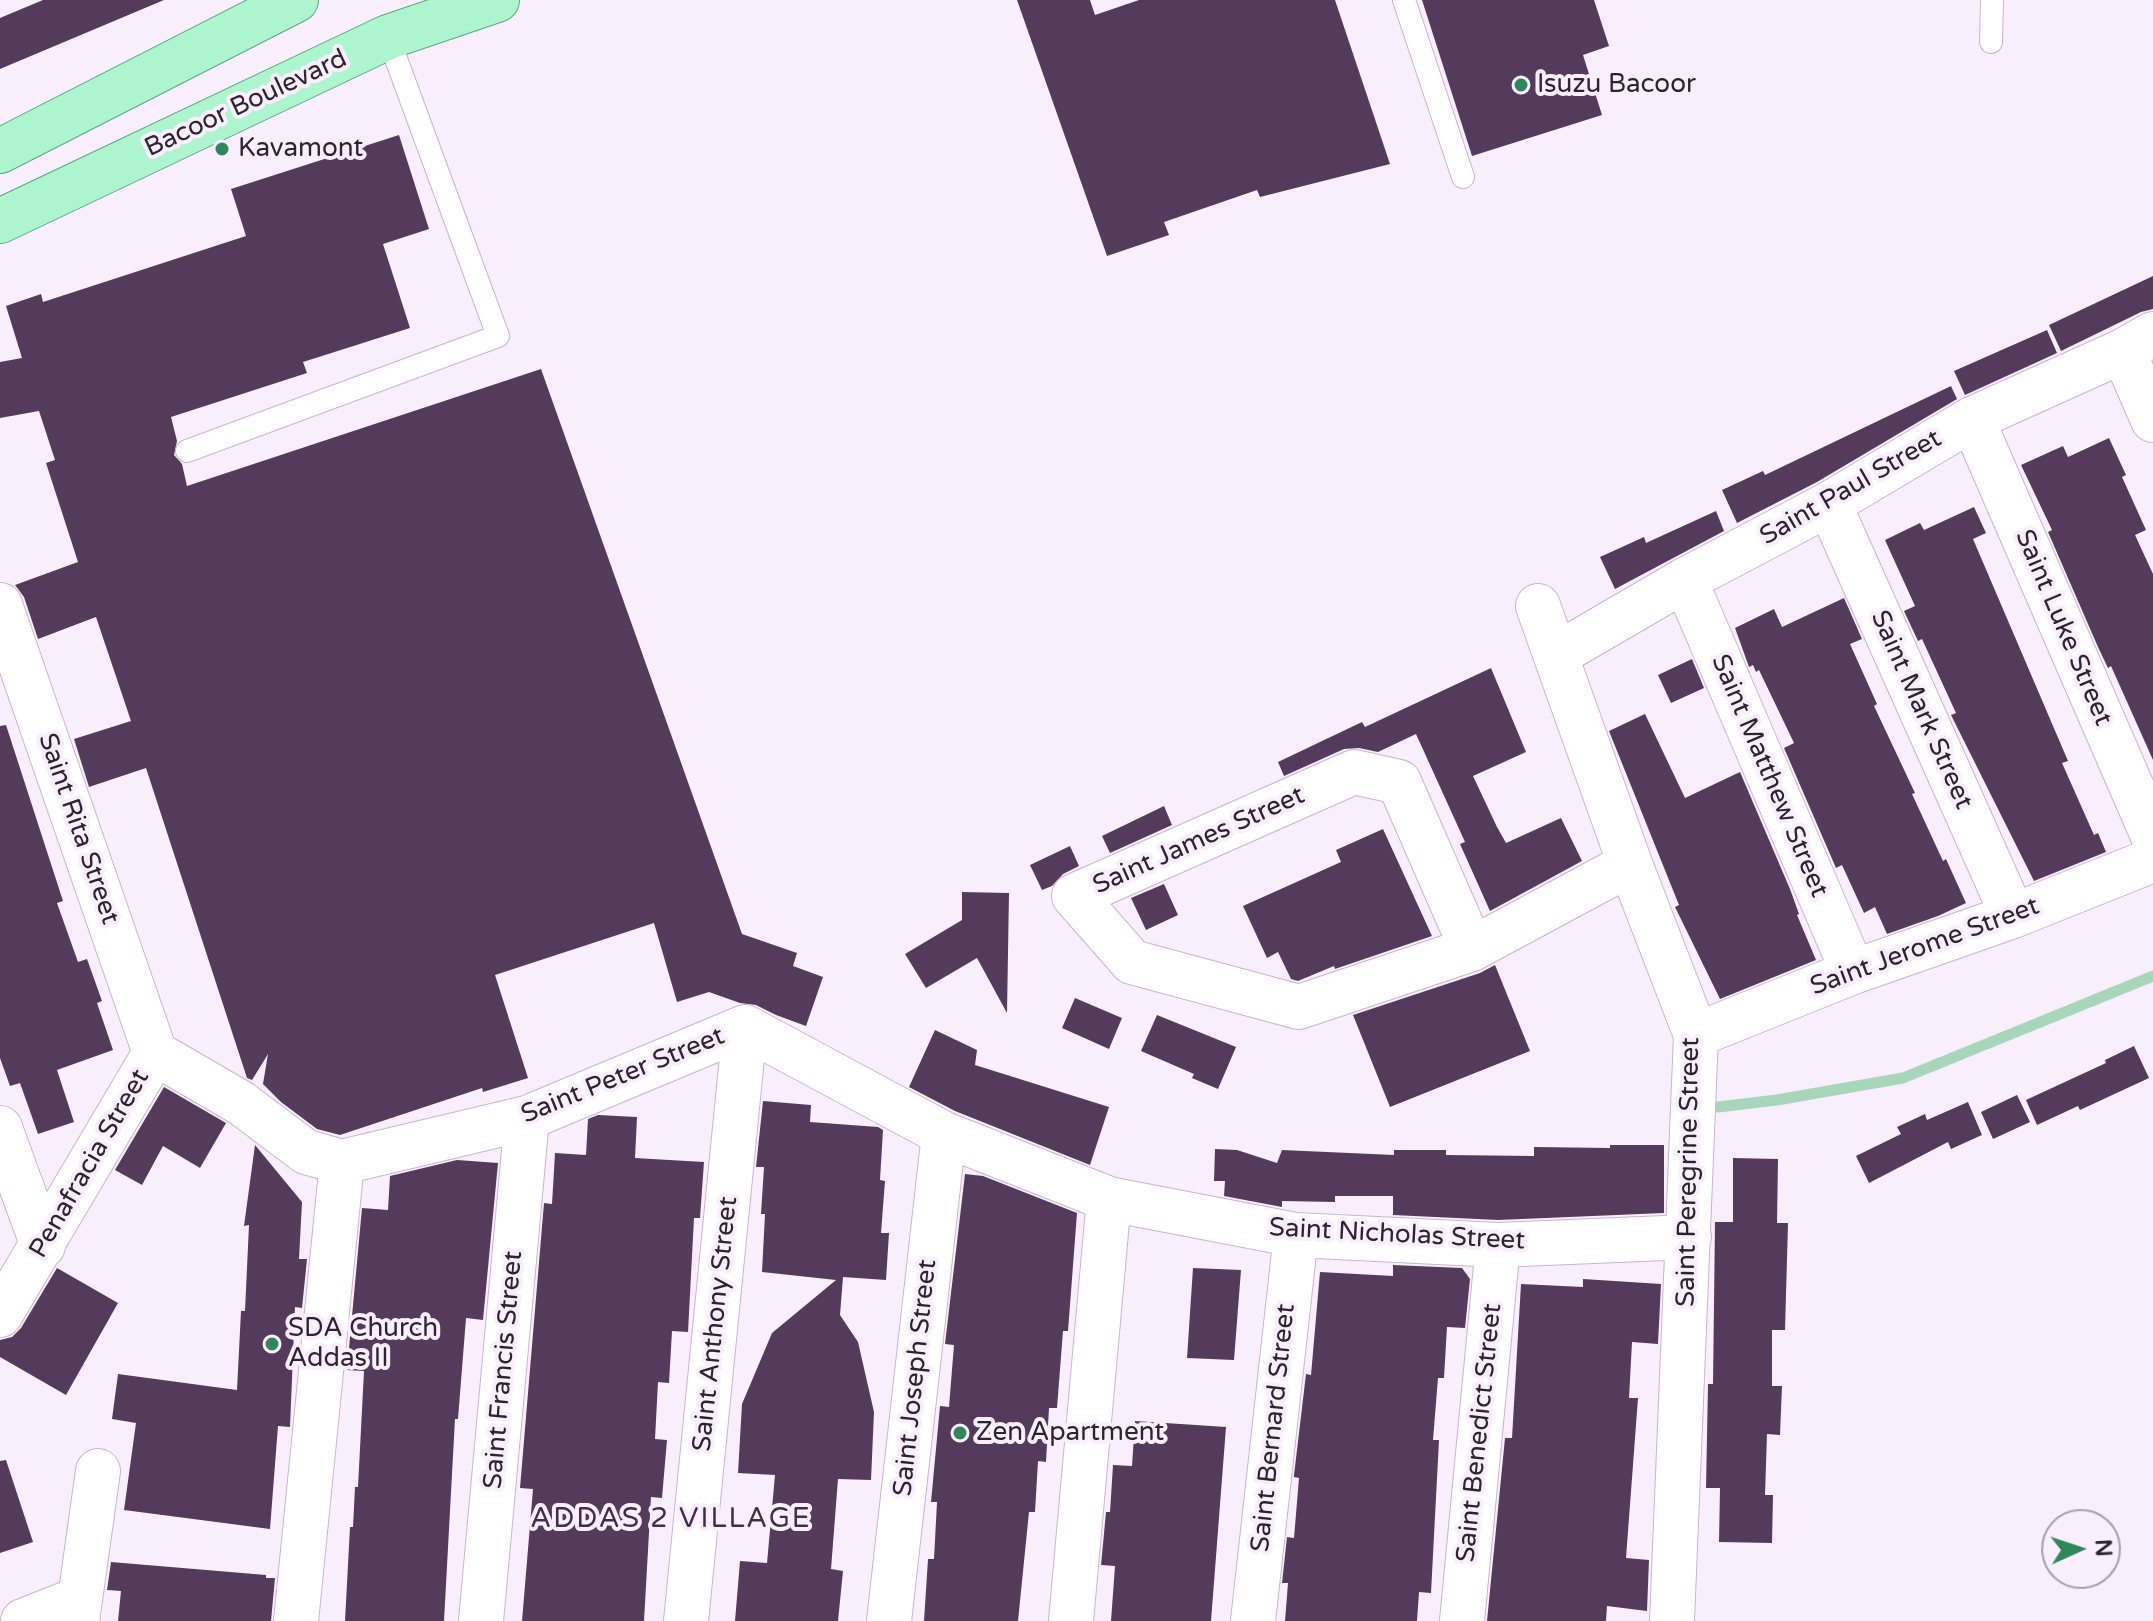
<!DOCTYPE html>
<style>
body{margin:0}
#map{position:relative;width:2153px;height:1621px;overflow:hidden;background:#f9effc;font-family:"Varela Round",sans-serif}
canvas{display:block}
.north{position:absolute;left:2041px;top:1509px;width:80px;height:80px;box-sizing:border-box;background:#f9effc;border:2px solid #a79eaa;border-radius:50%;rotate:87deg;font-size:22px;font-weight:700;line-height:32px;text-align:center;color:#2d242f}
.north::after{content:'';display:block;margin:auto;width:28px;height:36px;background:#30875b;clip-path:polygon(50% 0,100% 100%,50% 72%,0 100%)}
</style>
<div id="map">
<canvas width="2153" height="1621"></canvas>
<div class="north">N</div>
</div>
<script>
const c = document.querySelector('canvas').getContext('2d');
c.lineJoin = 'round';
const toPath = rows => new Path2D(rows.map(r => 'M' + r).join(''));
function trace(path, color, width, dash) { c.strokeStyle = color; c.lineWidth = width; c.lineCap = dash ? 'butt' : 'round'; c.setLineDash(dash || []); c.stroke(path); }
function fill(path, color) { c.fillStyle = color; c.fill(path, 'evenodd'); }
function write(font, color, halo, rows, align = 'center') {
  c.font = font + ' "Varela Round",sans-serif'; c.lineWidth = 8; c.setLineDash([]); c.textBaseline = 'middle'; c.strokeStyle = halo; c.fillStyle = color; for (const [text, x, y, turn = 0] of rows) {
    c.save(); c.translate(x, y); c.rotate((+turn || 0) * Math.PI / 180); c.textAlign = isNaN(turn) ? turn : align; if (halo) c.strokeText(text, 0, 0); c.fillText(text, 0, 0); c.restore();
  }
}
trace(toPath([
 [1718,1107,1777,1100,1903,1078,2153,976]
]), '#a8d6ba', 11);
fill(toPath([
 [43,0,164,0,0,69,0,18],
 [1017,0,1090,0,1095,15,1139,0,1335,0,1390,164,1260,197,1257,190,1164,222,1169,235,1107,256],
 [1422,0,1594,0,1609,46,1583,55,1602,115,1472,156],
 [399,135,429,229,383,244,410,328,303,362,307,373,171,417,177,441,174,455,182,464,187,486,541,369,742,934,797,953,793,966,823,977,806,1026,776,1015,756,1005,740,1003,709,992,677,1002,654,923,495,975,528,1078,483,1092,482,1088,340,1135,317,1129,281,1102,263,1084,268,1054,252,1080,247,1078,146,768,89,787,74,739,131,721,96,617,38,639,24,597,15,585,78,562,46,463,55,460,39,411,0,418,0,362,22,358,6,306,41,294,43,302,246,236,231,189],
 [2153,276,2153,309,2141,312,2061,351,2049,325],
 [2047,330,2057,353,1965,395,1954,371],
 [1951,386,1957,399,1817,482,1737,523,1722,490,1763,471,1765,475],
 [2109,438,2126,475,2122,477,2146,530,2135,535,2153,574,2153,760,2111,666,2108,668,2098,647,2048,532,2052,530,2021,465,2063,446,2068,457],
 [1974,507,1986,533,1973,539,2068,761,2062,763,2094,835,2098,833,2106,852,2034,881,1951,715,1956,713,1922,639,1918,641,1904,611,1915,606,1885,540,1920,523,1924,530],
 [1716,511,1724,531,1615,589,1600,557,1644,537,1646,543],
 [1844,598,1862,639,1850,644,1877,704,1874,706,1915,793,1912,794,1943,861,1946,859,1966,903,1938,916,1887,934,1875,907,1864,913,1842,865,1836,868,1784,748,1794,743,1759,670,1756,672,1753,665,1749,667,1735,628,1774,609,1782,627],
 [1692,659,1704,688,1671,703,1658,675],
 [1491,668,1526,752,1473,776,1497,827,1506,843,1561,818,1582,861,1490,911,1460,844,1465,842,1416,734,1378,752,1359,748,1344,749,1284,776,1278,762,1362,722,1365,727],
 [1645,714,1685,798,1740,772,1790,889,1799,914,1797,915,1816,960,1720,999,1675,907,1679,905,1609,731],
 [6,725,63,901,57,903,78,962,87,959,102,1001,97,1003,113,1050,57,1070,74,1122,38,1134,20,1083,10,1086,0,1058,0,726],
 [1164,806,1172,825,1110,853,1102,836],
 [1383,829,1432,936,1335,969,1334,966,1298,981,1291,979,1278,952,1267,958,1243,906,1341,862,1336,850],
 [1070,846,1079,866,1063,874,1052,886,1042,890,1030,865],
 [1164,884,1178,915,1146,930,1131,898],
 [962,892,1009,893,1007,1013,977,958,926,988,905,954,962,920],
 [1495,965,1530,1051,1390,1107,1353,1015,1480,973],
 [1075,998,1122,1018,1109,1049,1062,1028],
 [1157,1015,1236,1047,1218,1089,1192,1078,1194,1074,1141,1051],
 [935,1030,977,1050,975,1065,1109,1107,1090,1165,955,1111,909,1087],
 [2134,1046,2149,1078,2080,1110,2078,1106,2037,1125,2026,1100,2106,1063,2105,1060],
 [164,1087,226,1123,200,1168,163,1146,142,1185,115,1170],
 [2017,1095,2030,1122,1993,1139,1981,1112],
 [763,1101,811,1105,810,1122,878,1127,883,1130,880,1180,885,1181,881,1233,889,1233,886,1280,843,1277,840,1315,858,1342,874,1412,871,1480,838,1479,831,1569,843,1571,838,1621,735,1621,740,1561,767,1563,775,1475,738,1473,742,1404,772,1333,836,1280,762,1272,765,1214,761,1214,764,1167,756,1167],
 [1968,1102,1982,1135,1951,1149,1948,1142,1869,1183,1856,1156,1901,1134,1897,1127,1925,1114,1927,1120],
 [598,1115,637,1117,635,1158,704,1162,700,1218,694,1218,688,1332,672,1331,669,1383,658,1382,655,1439,667,1440,662,1498,651,1497,644,1621,522,1621,533,1489,520,1488,544,1203,552,1204,555,1153,586,1155,588,1119],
 [255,1145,302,1202,299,1259,307,1259,302,1308,295,1307,290,1427,278,1426,270,1529,124,1510,136,1423,112,1419,118,1374,237,1390,241,1311,245,1311,249,1225,244,1226],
 [1610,1145,1664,1145,1664,1213,1498,1220,1393,1215,1393,1196,1335,1196,1335,1202,1282,1201,1282,1207,1224,1196,1225,1181,1214,1181,1215,1149,1237,1150,1277,1163,1282,1150,1394,1155,1394,1150,1446,1150,1446,1155,1534,1156,1534,1147,1610,1148],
 [1733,1158,1778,1159,1777,1223,1788,1223,1785,1330,1772,1330,1772,1386,1782,1386,1780,1435,1767,1434,1765,1495,1773,1495,1772,1543,1719,1542,1720,1488,1706,1488,1708,1384,1713,1384,1715,1222,1733,1222],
 [457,1160,498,1163,483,1320,466,1318,458,1419,455,1419,444,1621,345,1621,350,1527,353,1527,355,1487,358,1487,364,1371,347,1370,362,1208,388,1210,390,1176],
 [965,1174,983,1176,1077,1213,1068,1331,1063,1331,1057,1408,1049,1408,1046,1462,1038,1461,1035,1512,1029,1512,1018,1621,924,1621,928,1559,934,1559,937,1502,931,1502,940,1406,949,1407,954,1345,945,1344],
 [1393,1265,1462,1268,1470,1279,1465,1328,1447,1327,1444,1378,1438,1378,1433,1440,1439,1440,1431,1593,1419,1592,1417,1621,1285,1621,1288,1583,1282,1583,1287,1537,1294,1538,1299,1478,1294,1477,1294,1475,1306,1374,1311,1375,1320,1272,1393,1276],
 [57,1268,118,1303,66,1395,0,1357,0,1340,12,1337,21,1328],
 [1193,1268,1241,1270,1234,1360,1187,1358],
 [1583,1279,1661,1284,1658,1344,1632,1342,1629,1398,1638,1398,1626,1558,1649,1560,1647,1611,1607,1606,1606,1621,1487,1621,1505,1438,1512,1438,1521,1284,1583,1287],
 [1135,1421,1226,1427,1211,1621,1111,1621,1115,1566,1101,1565,1106,1512,1110,1512,1113,1465,1132,1466],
 [6,1460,33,1542,0,1553,0,1461],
 [111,1562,266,1575,266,1578,275,1578,271,1621,118,1621,121,1591,107,1590]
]), '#553b5b');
const lane = toPath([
 [1404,0,1463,177],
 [1991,42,1992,0],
 [187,451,498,336,388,37]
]);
const street = toPath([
 [2123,351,2153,420],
 [1972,419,2153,836],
 [1829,504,2013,916],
 [1685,580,1853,972],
 [0,605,155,1053],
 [1538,606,1630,864,1696,1035,1672,1621],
 [1556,655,1685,580,1829,504,1972,419,2123,351,2153,334],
 [1472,949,1399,782,1354,772,1074,896,1132,962,1299,1007,1472,949,1630,864],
 [1696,1035,1853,972,2013,916,2153,860],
 [155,1053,241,1103,306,1152,342,1162,527,1118,745,1027,944,1134,1109,1199,1296,1235,1498,1245,1689,1237],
 [0,1128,43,1246],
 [0,1315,155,1053],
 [23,1621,79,1599],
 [77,1621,98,1471],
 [296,1621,342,1162],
 [481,1621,527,1118],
 [686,1621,745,1027],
 [889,1621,944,1134],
 [1071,1621,1109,1199],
 [1253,1621,1296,1235],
 [1462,1621,1498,1245]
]);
const primary = toPath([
 [0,151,296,0],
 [0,221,388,37,497,0]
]);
trace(lane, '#cbb3d2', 24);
trace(street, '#cbb3d2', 46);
trace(primary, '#5ca781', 46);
trace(lane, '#fff', 22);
trace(street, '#fff', 44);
trace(primary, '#adf5ce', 44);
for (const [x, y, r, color] of [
 [1521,85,8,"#30875b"],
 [222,149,8,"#30875b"],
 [272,1344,8,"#30875b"],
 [960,1433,8,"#30875b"]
]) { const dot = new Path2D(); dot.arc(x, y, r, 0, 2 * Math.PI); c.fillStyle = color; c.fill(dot); trace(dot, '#f9effc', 3); }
write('26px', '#2d242f', '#f9effc', [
 ["Isuzu Bacoor",1537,85],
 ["Kavamont",238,149],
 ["SDA Church",288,1329],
 ["Addas II",288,1359],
 ["Zen Apartment",976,1433]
], 'left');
write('26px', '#2d242f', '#f9effc', [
 ["Bacoor Boulevard",246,104,-25],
 ["Saint Paul Street",1851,488,-30],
 ["Saint Luke Street",2063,628,67],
 ["Saint Mark Street",1921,710,66],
 ["Saint Matthew Street",1769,776,67],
 ["Saint Rita Street",78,829,71],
 ["Saint James Street",1199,841,-24],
 ["Saint Jerome Street",1925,947,-20],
 ["Saint Peter Street",623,1076,-22],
 ["Penafracia Street",90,1164,-60],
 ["Saint Peregrine Street",1689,1172,-89],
 ["Saint Nicholas Street",1397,1235,3],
 ["Saint Anthony Street",716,1324,-84],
 ["Saint Francis Street",504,1370,-85],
 ["Saint Joseph Street",916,1378,-84],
 ["Saint Bernard Street",1274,1428,-84],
 ["Saint Benedict Street",1480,1433,-84]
]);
c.letterSpacing = '2px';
write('28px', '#422e47', '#f9effc', [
 ["ADDAS 2 VILLAGE",671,1520]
]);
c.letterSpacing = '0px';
</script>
